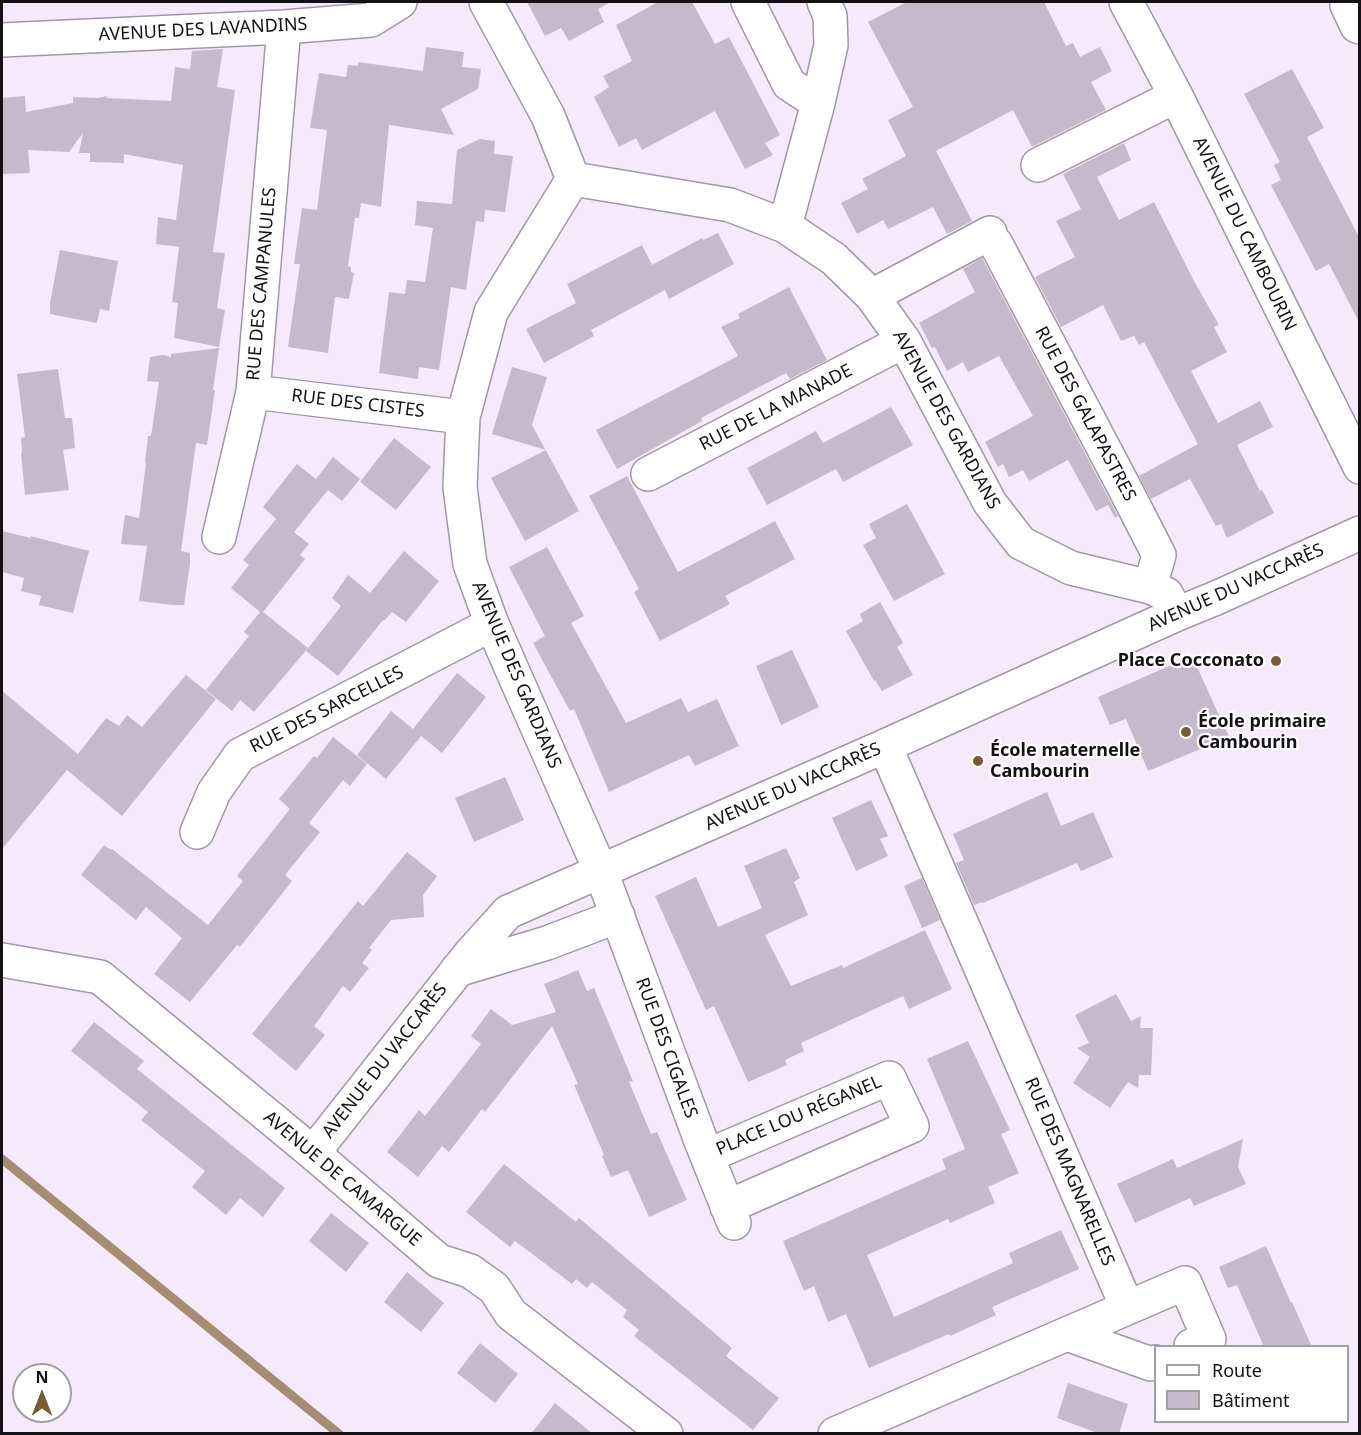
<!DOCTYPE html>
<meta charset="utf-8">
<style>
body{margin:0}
#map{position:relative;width:1361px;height:1435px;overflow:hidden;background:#f5e9fc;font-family:"Noto Sans",sans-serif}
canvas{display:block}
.frame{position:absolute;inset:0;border:3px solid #131016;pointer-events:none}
.legend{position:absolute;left:1154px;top:1345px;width:195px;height:78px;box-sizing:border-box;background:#fff;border:2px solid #a19fa2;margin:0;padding:8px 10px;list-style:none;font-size:18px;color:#131016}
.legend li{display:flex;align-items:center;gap:12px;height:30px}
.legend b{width:30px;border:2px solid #a19fa2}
.north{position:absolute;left:12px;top:1363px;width:60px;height:60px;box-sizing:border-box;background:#fff;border:2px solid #a19fa2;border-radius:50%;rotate:0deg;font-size:16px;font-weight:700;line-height:24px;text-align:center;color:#131016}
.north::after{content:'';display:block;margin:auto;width:21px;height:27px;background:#7b5c31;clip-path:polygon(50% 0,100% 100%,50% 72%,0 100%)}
</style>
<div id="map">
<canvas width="1361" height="1435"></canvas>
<div class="frame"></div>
<ul class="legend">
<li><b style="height:8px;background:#fff"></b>Route</li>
<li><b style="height:16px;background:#c5bacc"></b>Bâtiment</li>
</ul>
<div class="north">N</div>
</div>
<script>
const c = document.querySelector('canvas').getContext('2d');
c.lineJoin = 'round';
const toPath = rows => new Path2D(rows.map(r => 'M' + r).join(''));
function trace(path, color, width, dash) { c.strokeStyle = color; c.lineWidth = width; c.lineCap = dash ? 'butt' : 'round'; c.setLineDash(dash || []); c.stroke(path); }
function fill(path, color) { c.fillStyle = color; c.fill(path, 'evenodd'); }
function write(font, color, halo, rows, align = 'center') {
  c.font = font + ' "Noto Sans",sans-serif'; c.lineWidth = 4.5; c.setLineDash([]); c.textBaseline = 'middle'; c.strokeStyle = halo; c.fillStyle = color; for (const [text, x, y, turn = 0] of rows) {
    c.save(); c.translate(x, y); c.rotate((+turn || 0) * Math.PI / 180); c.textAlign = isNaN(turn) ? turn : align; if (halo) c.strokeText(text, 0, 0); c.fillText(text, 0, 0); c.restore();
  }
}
trace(toPath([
 [2,1159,339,1434]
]), '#a58e70', 9);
fill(toPath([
 [527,2,611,2,598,9,604,22,569,41,561,28,545,36],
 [658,2,692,2,715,44,729,37,780,135,765,143,773,155,745,169,715,111,642,150,636,138,619,147,594,97,609,87,603,76,632,61,616,25],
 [907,2,1044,2,1066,46,1073,43,1080,57,1100,47,1112,71,1091,82,1106,110,1032,147,1013,110,936,151,972,221,947,234,933,207,888,229,883,220,857,234,841,203,868,189,862,179,906,156,888,120,913,107,868,22],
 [426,47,464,52,462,67,481,69,478,89,441,109,454,135,389,125,381,207,361,203,359,218,355,218,348,266,351,267,351,272,354,273,349,299,335,297,328,353,288,347,300,264,294,264,302,208,317,210,327,130,310,128,319,73,346,77,348,65,358,66,358,62,423,71],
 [223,49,217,87,235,90,213,252,225,253,217,308,225,310,219,347,174,338,178,303,172,302,179,247,156,244,158,217,176,220,183,165,124,154,124,163,90,162,90,153,79,153,83,133,69,152,28,150,30,173,2,174,2,98,25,96,26,112,73,103,73,97,98,98,108,96,106,98,171,101,175,67,190,69,192,51],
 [1292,69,1324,128,1307,137,1359,237,1359,322,1329,264,1316,271,1283,208,1271,185,1281,180,1274,165,1280,162,1244,94],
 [480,139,495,141,494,154,513,156,505,212,485,210,484,222,476,221,466,290,451,287,439,370,419,367,418,379,379,373,389,292,405,294,407,280,425,282,433,228,415,225,417,201,452,204,457,150],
 [1124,143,1131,160,1097,177,1119,220,1154,202,1194,281,1219,325,1214,327,1227,352,1191,371,1218,423,1260,401,1273,427,1237,445,1260,491,1262,490,1274,513,1227,538,1221,524,1216,526,1190,479,1151,499,1139,476,1198,444,1144,342,1139,345,1134,336,1121,341,1103,305,1061,327,1035,277,1075,257,1056,221,1081,209,1063,174],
 [718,233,734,264,669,299,665,290,591,330,594,336,544,363,526,329,576,303,567,284,642,245,652,265,702,238,703,240],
 [60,250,118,261,109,311,100,309,97,323,50,314,50,303],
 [982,258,1118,516,1115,518,1108,505,1096,511,1068,460,1029,481,1023,470,1009,477,1003,464,998,467,985,442,1033,416,999,356,968,372,963,362,947,371,935,347,932,348,919,323,975,292,963,269],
 [789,287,827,360,790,379,786,373,701,418,702,421,617,469,596,430,738,356,721,327,740,318,738,314],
 [219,348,213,390,215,390,207,445,196,443,181,551,190,553,190,564,184,605,173,605,139,601,147,546,121,544,125,515,139,518,146,463,145,462,148,436,151,436,159,382,147,381,150,357,163,355,171,357,171,354],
 [512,367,547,377,532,425,579,511,525,541,491,478,546,450,492,434],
 [58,369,65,418,72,418,75,448,63,450,69,490,25,495,21,453,22,453,21,438,25,437,17,374],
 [891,407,913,445,843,482,836,469,767,505,747,468,816,431,823,443],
 [394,438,431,467,396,510,360,482],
 [333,457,360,479,342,501,328,490,294,532,309,544,300,555,305,559,263,612,308,648,254,712,240,700,232,711,206,690,249,636,244,632,260,612,231,588,249,565,243,560,276,519,263,507,297,464,316,479],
 [627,476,678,572,775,521,795,559,725,596,730,604,660,641,634,592,639,589,589,496],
 [907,504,945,574,894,601,863,545,876,538,869,524],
 [2,531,31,538,30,536,89,551,73,613,39,605,41,596,21,591,24,578,2,572],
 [547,547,584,616,571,623,626,723,681,698,688,712,717,699,739,746,695,766,689,755,609,792,574,709,570,711,533,643,545,636,509,567],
 [404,551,439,581,406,622,392,612,384,621,383,620,338,676,306,651,341,606,332,598,348,575,370,593],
 [880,602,903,643,897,647,913,675,882,691,875,680,874,681,846,631,863,621,860,614],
 [792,650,819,707,781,725,756,666],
 [1192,656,1229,737,1148,771,1126,719,1110,725,1098,697],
 [457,673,486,697,442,753,421,736,386,779,357,755,391,711,413,729],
 [186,675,216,699,122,816,67,770,2,849,2,691,78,754,106,718,119,726,127,715,142,727],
 [333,737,367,764,350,786,343,780,309,823,320,832,285,875,292,881,240,947,237,945,190,1002,154,974,182,938,146,907,136,920,81,875,104,845,111,850,112,849,208,925,243,881,237,876,290,809,279,799,314,756,317,758],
 [505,777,524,820,474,842,455,798],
 [1047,792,1061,826,1093,812,1113,857,1081,871,1077,863,983,903,983,902,974,905,956,863,964,860,953,834],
 [871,800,888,836,880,839,888,856,856,871,832,818],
 [786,848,800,878,794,882,808,915,765,935,791,986,842,965,843,968,925,930,952,989,909,1009,903,996,801,1043,804,1051,785,1060,787,1065,748,1082,714,1006,706,1010,655,896,696,877,718,927,762,908,744,866],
 [407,852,437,876,423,895,424,917,391,920,369,948,372,950,362,963,369,968,350,992,343,986,314,1026,325,1035,296,1071,252,1034,358,901,363,906],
 [922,878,940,920,922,928,904,886],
 [578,970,587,991,594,988,633,1081,629,1082,651,1134,657,1132,687,1200,649,1217,628,1170,611,1177,602,1156,604,1155,574,1085,578,1084,552,1026,485,1112,482,1109,449,1152,442,1146,418,1177,387,1152,419,1110,425,1116,481,1044,471,1036,491,1009,512,1025,556,1012,544,984],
 [1116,994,1131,1021,1141,1016,1140,1028,1153,1028,1151,1075,1139,1075,1138,1088,1128,1082,1110,1108,1073,1083,1090,1057,1077,1048,1089,1043,1075,1015],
 [94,1022,144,1061,137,1069,285,1188,263,1217,240,1198,226,1215,192,1187,205,1171,141,1120,148,1112,71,1051],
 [968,1041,1010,1130,1001,1134,1019,1173,988,1187,995,1203,950,1223,948,1219,867,1255,894,1317,1013,1263,1009,1253,1061,1230,1079,1269,992,1307,996,1315,950,1336,949,1334,869,1368,846,1314,828,1322,814,1286,804,1291,783,1241,946,1169,942,1159,965,1149,927,1059],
 [1243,1139,1238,1167,1246,1184,1194,1206,1190,1198,1135,1223,1117,1184,1173,1159,1177,1168],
 [504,1164,576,1222,579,1218,732,1348,726,1356,779,1398,753,1430,634,1336,639,1330,623,1317,627,1310,592,1282,587,1288,576,1279,572,1284,515,1241,510,1247,466,1212],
 [331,1213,369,1243,346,1272,309,1241],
 [1266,1246,1291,1303,1292,1302,1312,1347,1264,1347,1237,1285,1228,1288,1219,1267],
 [407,1272,444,1303,421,1332,384,1302],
 [480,1343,518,1374,495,1403,457,1373],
 [1068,1383,1128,1404,1119,1434,1100,1434,1057,1418],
 [555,1403,593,1434,531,1434]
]), '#c5bacc');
const minor = toPath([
 [486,2,548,116,573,179],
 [748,2,789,84,818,103,831,45,830,16,824,2],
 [1126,2,1176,96,1360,467],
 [1348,2,1347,5,1357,26,1360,27],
 [2,40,284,27,371,20,400,2],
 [1038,165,1176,96],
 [785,226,818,103],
 [996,244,1122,483,1159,555,1150,587],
 [872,296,990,233],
 [253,392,463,417],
 [648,474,904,341],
 [219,537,253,392,284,27],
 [885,746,1127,1307],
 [197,832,214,792,240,755,492,624],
 [2,960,100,977,313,1153,439,1261,470,1271,494,1288,511,1314,666,1434],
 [457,970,547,943,618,916],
 [313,1153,471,953,508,912,885,746,1177,614,1216,598,1360,533],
 [707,1156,889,1078,912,1126,727,1207],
 [734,1223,701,1141,601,872,492,624,470,564,460,487,463,417,491,312,573,179,730,205,785,226,834,259,872,296,904,341,990,503,1021,543,1071,568,1150,587,1166,594,1177,614],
 [1067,1334,1151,1364,1156,1362],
 [835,1434,1185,1283,1209,1339,1191,1346]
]);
trace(minor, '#a297a8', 36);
trace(minor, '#fff', 33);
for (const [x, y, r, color] of [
 [1276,661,6,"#7b5c31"],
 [1186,732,6,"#7b5c31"],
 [978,761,6,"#7b5c31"]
]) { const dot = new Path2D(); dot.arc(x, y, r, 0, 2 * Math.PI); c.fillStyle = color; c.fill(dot); trace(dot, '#fff', 2); }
write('18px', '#131016', '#fff', [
 ["AVENUE DES LAVANDINS",203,30,-3],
 ["AVENUE DU CAMBOURIN",1244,234,64],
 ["RUE DES CAMPANULES",262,284,-85],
 ["RUE DES CISTES",358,404,7],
 ["RUE DE LA MANADE",776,408,-27],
 ["RUE DES GALAPASTRES",1085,414,62],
 ["AVENUE DES GARDIANS",946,420,61],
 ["AVENUE DU VACCARÈS",1236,588,-24],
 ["AVENUE DES GARDIANS",516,675,67],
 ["RUE DES SARCELLES",327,710,-27],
 ["AVENUE DU VACCARÈS",793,787,-24],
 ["RUE DES CIGALES",666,1048,70],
 ["AVENUE DU VACCARÈS",385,1061,-52],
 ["PLACE LOU RÉGANEL",799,1116,-23],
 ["RUE DES MAGNARELLES",1069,1172,67],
 ["AVENUE DE CAMARGUE",342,1179,40]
]);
write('bold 18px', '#131016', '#fff', [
 ["Place Cocconato",1264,661,"right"],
 ["École primaire",1198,722],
 ["Cambourin",1198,743],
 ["École maternelle",990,751],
 ["Cambourin",990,772]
], 'left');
</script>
